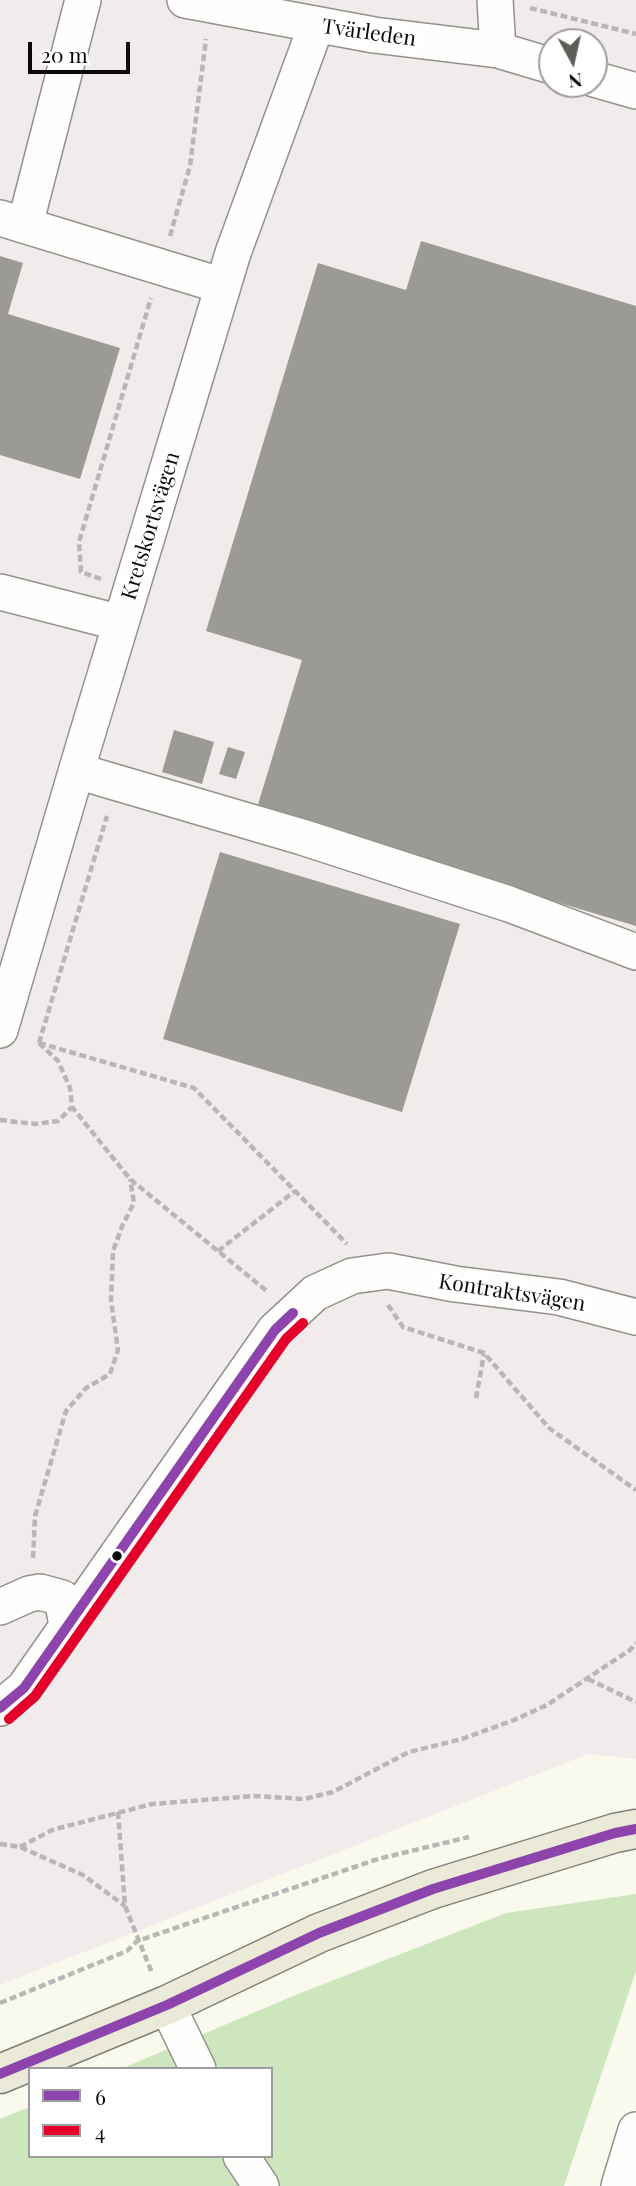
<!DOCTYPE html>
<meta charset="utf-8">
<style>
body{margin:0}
#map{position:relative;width:636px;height:2186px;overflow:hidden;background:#f9f9ee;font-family:"Playfair Display",serif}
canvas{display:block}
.legend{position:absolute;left:28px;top:2067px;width:245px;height:91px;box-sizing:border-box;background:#fff;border:2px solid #9d9d9d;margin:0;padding:9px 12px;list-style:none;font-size:21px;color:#0b0b0b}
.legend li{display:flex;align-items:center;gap:14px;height:35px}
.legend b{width:35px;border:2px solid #9d9d9d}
.north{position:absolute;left:538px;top:28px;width:70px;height:70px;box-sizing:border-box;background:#fff;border:2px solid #9d9d9d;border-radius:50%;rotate:172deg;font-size:19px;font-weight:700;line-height:28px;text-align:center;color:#0b0b0b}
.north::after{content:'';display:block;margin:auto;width:24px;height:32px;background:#5e5e5a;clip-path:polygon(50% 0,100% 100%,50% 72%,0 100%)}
.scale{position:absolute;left:28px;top:42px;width:102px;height:32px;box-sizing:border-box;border:4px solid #0b0b0b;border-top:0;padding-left:9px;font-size:21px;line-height:24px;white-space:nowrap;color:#0b0b0b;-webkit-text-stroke:5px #fff;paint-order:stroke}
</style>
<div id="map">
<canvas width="636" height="2186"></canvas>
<ul class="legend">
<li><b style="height:9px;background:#8e44ad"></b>6</li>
<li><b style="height:9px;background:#e4002b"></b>4</li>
</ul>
<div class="north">N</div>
<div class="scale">20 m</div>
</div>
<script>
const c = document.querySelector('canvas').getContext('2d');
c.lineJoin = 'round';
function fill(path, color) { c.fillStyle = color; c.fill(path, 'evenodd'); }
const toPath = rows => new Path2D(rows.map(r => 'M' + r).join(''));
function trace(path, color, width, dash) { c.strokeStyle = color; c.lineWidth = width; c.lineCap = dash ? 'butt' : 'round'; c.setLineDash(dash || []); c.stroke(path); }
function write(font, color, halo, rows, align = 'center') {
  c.font = font + ' "Playfair Display",serif'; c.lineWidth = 7; c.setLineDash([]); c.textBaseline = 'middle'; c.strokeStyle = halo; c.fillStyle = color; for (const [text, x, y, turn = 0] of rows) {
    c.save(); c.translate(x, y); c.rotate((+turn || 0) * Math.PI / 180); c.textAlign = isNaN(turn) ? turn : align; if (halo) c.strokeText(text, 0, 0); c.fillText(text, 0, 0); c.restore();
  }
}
fill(toPath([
 [0,0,636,0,636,1759,588,1754,0,1985],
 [552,42,594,42,594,84,552,84]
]), '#f1ebec');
fill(toPath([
 [636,1894,636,1971,564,2186,0,2186,0,2119,30,2107,30,2156,271,2156,271,2069,121,2069,293,1996,506,1913]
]), '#cee6bd');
fill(toPath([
 [421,241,636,306,636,926,256,811,302,660,206,631,318,263,406,290],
 [0,256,23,263,8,314,120,348,80,479,0,455],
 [174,730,214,742,202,784,162,772],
 [228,747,245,752,236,779,219,774],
 [220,852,460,924,402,1112,163,1039]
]), '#9c9a95');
const minor = toPath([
 [185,0,374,35,498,50,552,66],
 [495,0,498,50],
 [594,79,636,91],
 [0,218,223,286],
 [25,225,83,0],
 [0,592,121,623],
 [77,771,302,837,509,904,636,952],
 [0,1030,84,745,233,253,316,26],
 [0,1607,29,1594,40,1592,62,1598,67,1626],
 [0,1708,24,1688,275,1330,315,1293,352,1276,388,1271,455,1284,559,1297,636,1317],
 [167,2005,198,2069],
 [241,2156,261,2186],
 [619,2186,636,2130]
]);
const major = toPath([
 [0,2074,167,2005,319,1933,433,1889,615,1833,636,1829]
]);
trace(minor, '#92928d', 38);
trace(major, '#7f7f7a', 41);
trace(toPath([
 [530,8,636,34],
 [170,236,190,166,206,39],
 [101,579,81,572,79,542,151,298],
 [39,1043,194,1088,347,1244],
 [39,1043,58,1061,70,1088,72,1107,130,1179,268,1292],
 [39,1043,107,816],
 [0,1120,35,1124,58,1121,72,1107],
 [218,1251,295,1191],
 [388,1305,403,1327,484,1353,549,1428,636,1490],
 [476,1398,484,1354],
 [33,1558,35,1516,66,1411,86,1388,110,1374,118,1350,111,1300,113,1251,123,1224,134,1203,130,1179],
 [588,1679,636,1702],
 [118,1812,125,1906,152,1973],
 [0,1844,20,1847,83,1875,125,1906],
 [20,1847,52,1830,152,1804,254,1796,304,1799,333,1792,409,1752,462,1739,514,1720,547,1705,630,1650,636,1643],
 [0,2003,127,1951,137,1941,378,1859,469,1837]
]), '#b7b7b5', 4.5, [7, 3.5]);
trace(minor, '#fefefc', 35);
trace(major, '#ebe9d8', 38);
trace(toPath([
 [0,1708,24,1688,275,1330,293,1313],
 [0,2074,167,2005,319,1933,433,1889,615,1833,636,1829]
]), '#8e44ad', 10);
trace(toPath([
 [9,1719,35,1696,286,1339,303,1323]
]), '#e4002b', 10);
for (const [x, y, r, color] of [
 [117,1556,6,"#0b0b0b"]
]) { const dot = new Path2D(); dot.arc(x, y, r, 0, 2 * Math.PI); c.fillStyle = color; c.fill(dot); trace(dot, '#fff', 2.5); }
write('21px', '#0b0b0b', '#fff', [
 ["Tvärleden",369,33,8],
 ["Kretskortsvägen",151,526,-73],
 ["Kontraktsvägen",512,1293,9]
]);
</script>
